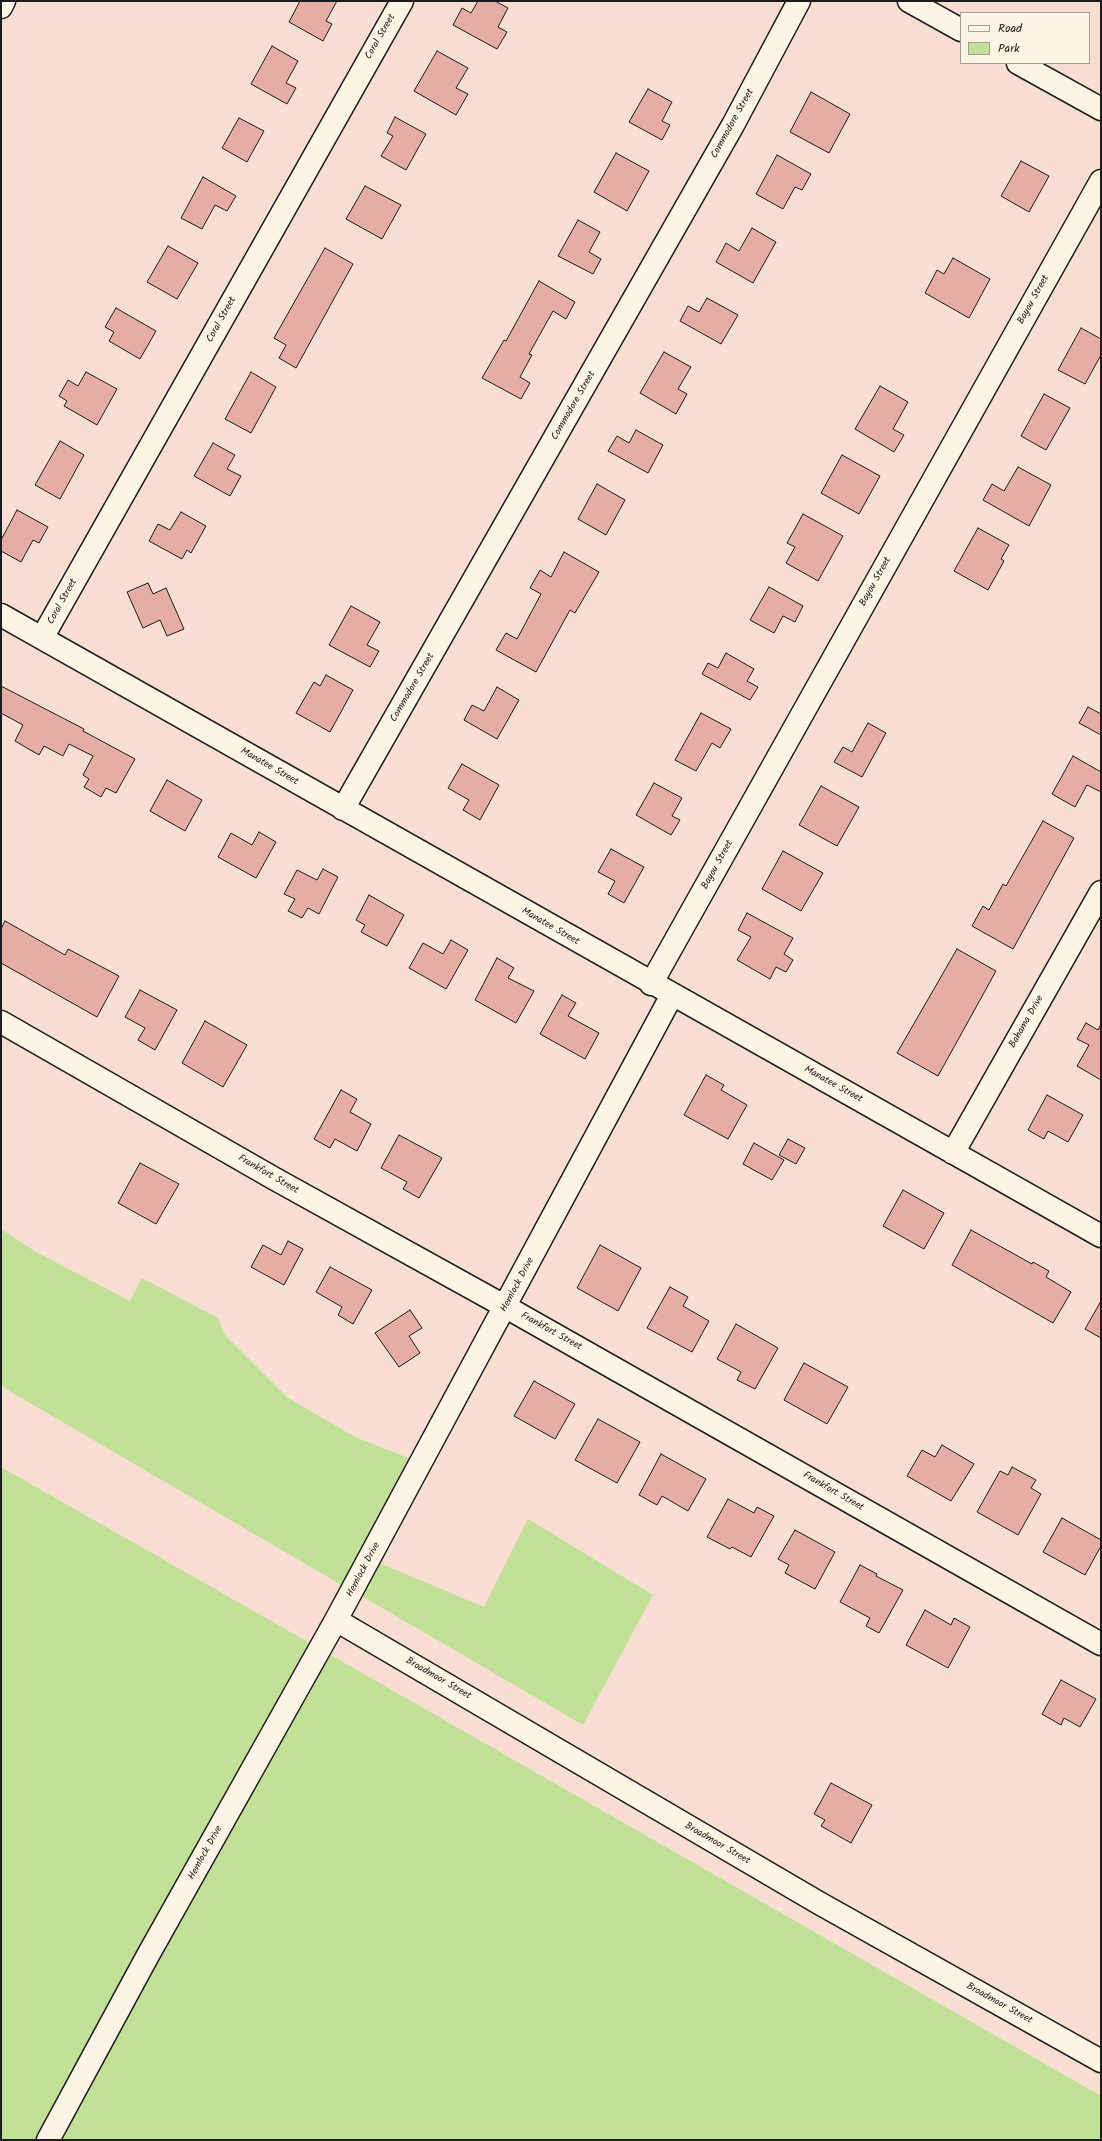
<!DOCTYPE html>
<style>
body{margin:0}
#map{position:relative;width:1102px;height:2141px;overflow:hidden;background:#f6dfd2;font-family:Kalam,sans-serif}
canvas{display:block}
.frame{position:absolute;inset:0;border:2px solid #1c1c1c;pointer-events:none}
.legend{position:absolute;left:960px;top:12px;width:130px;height:52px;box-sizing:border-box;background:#fcf5e5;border:1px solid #a29e95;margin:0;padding:5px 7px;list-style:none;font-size:12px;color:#1c1c1c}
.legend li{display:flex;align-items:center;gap:8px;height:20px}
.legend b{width:20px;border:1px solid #a29e95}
</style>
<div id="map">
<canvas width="1102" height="2141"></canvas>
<div class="frame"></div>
<ul class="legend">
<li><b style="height:5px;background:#fcf5e5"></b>Road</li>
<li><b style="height:11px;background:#c3e097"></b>Park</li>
</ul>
</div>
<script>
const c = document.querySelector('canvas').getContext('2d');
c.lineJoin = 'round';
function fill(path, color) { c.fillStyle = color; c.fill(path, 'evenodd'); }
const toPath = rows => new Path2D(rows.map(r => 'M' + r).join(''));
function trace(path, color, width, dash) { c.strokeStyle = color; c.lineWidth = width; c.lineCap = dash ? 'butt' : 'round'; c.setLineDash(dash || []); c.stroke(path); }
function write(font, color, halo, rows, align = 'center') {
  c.font = font + ' Kalam,sans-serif'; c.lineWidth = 3; c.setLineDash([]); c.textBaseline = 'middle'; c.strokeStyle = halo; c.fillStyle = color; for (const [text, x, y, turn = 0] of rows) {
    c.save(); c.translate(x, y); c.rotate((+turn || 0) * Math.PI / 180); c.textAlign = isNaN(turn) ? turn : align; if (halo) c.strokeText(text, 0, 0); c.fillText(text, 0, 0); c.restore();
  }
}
fill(toPath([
 [1,1229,36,1252,130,1301,142,1278,218,1318,224,1334,288,1398,355,1437,414,1460,345,1587,1,1386],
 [1,1467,313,1645,39,2140,1,2140],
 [528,1519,653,1595,583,1725,360,1595,377,1562,484,1607],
 [327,1653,1101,2096,1101,2140,58,2140]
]), '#c3e097');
const building = toPath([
 [300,1,337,1,326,21,332,24,323,41,289,22,300,1],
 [478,1,495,1,508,8,498,27,507,32,497,49,453,25,462,8,471,13,478,1],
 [272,46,298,61,286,83,296,88,287,104,251,84,272,46],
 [437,51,468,68,456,88,468,94,456,115,414,91,437,51],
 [648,89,672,102,662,121,670,125,662,140,629,122,648,89],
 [811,92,850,114,829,153,790,132,811,92],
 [395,117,426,134,406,170,381,156,393,136,387,133,395,117],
 [239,118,264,131,247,162,222,148,239,118],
 [616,153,649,171,627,211,594,192,616,153],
 [777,155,811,174,802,190,795,187,783,209,756,194,777,155],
 [1021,161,1049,176,1029,212,1001,196,1021,161],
 [203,177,236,196,227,211,215,205,202,229,181,218,203,177],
 [365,186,401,205,382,239,346,219,365,186],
 [578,220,600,232,589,252,601,259,593,274,558,256,578,220],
 [752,228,776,242,753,283,716,262,726,243,739,251,752,228],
 [168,246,198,263,177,299,147,282,168,246],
 [325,248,353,264,296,368,279,358,286,345,274,338,325,248],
 [953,258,990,279,969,318,925,293,937,270,944,274,953,258],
 [539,281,575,302,566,319,553,311,529,354,532,355,520,377,530,383,521,399,482,378,504,340,506,341,539,281],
 [707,298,738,315,721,344,680,321,688,306,699,312,707,298],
 [116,308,156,331,140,359,109,341,114,332,105,327,116,308],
 [1081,328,1101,339,1101,355,1085,384,1058,370,1081,328],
 [664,352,691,367,678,389,687,394,676,414,640,393,664,352],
 [86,372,117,389,97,425,64,406,67,401,59,396,68,380,78,386,86,372],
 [251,372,276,387,251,433,225,419,251,372],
 [880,386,908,402,893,429,904,435,894,452,855,429,880,386],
 [1044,394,1070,408,1046,450,1021,436,1044,394],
 [636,430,663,445,648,473,608,451,617,436,629,443,636,430],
 [60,441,84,455,60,499,35,485,60,441],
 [213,443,235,455,227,469,241,476,230,496,194,476,213,443],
 [842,455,880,476,859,514,821,493,842,455],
 [1018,467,1051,485,1029,526,983,500,992,484,1004,491,1018,467],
 [597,484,625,500,606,535,578,519,597,484],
 [17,510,48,527,39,543,33,540,21,562,1,551,1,540,17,510],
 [181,512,206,526,191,553,187,550,182,559,149,541,158,524,170,530,181,512],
 [803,514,843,536,818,581,786,563,795,547,787,543,803,514],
 [978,528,1009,545,1001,559,1004,561,988,590,954,571,978,528],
 [564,552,599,572,575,613,570,610,536,672,496,650,506,633,517,639,541,594,530,588,540,570,551,577,564,552],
 [148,583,153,594,166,588,184,629,167,636,160,620,143,628,127,592,148,583],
 [769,587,803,606,795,622,783,616,774,633,750,620,769,587],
 [351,606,380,622,367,645,379,651,370,667,329,645,351,606],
 [726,653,754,669,747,681,758,687,750,700,702,674,708,663,718,668,726,653],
 [326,675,353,690,330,732,296,713,314,682,320,686,326,675],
 [1,686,84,729,83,731,135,759,116,793,106,788,101,797,84,787,89,779,83,775,93,756,69,744,63,756,44,746,39,755,15,741,23,725,1,713,1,686],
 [497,687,519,700,497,739,464,720,472,705,484,711,497,687],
 [1088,707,1101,714,1101,735,1079,723,1088,707],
 [701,713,731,729,720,748,712,743,696,771,675,760,701,713],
 [868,723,886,733,862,777,834,762,843,747,852,752,868,723],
 [1073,756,1101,772,1101,792,1087,785,1075,807,1052,794,1073,756],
 [462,764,499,785,480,820,463,810,469,800,448,788,462,764],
 [167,780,202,800,185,831,150,811,167,780],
 [654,783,682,798,672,816,680,820,671,835,636,815,654,783],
 [821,786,859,807,837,846,799,825,821,786],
 [1043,821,1074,838,1013,949,972,926,983,906,989,910,1003,884,1006,886,1043,821],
 [259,832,276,842,256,878,218,857,231,833,252,845,259,832],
 [611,849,644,867,624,903,608,894,615,881,598,872,611,849],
 [783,851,823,873,801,911,762,889,783,851],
 [323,869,338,877,319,914,308,908,302,918,288,911,295,899,284,894,297,870,317,880,323,869],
 [369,895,404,915,387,946,361,932,365,925,356,920,369,895],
 [747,913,793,938,784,954,793,960,786,972,776,967,770,979,737,960,751,937,738,930,747,913],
 [5,921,65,955,68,949,119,976,97,1017,1,963,1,929,5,921],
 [451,940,468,950,446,989,409,968,423,943,443,954,451,940],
 [957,949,996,971,938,1076,897,1053,957,949],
 [497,958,514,968,508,978,534,991,516,1023,475,1000,497,958],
 [140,990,177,1010,155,1050,138,1040,145,1028,125,1017,140,990],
 [562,995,576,1003,568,1016,599,1033,585,1059,540,1034,562,995],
 [205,1021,247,1045,223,1087,182,1063,205,1021],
 [1086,1023,1098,1030,1101,1024,1101,1080,1077,1066,1089,1045,1077,1039,1086,1023],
 [706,1075,724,1085,721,1090,747,1105,728,1139,684,1115,706,1075],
 [341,1090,357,1099,350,1112,371,1124,357,1151,335,1139,330,1148,314,1139,341,1090],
 [1047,1095,1083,1115,1068,1142,1048,1131,1044,1139,1028,1130,1047,1095],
 [399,1135,442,1158,419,1198,403,1189,407,1182,381,1168,399,1135],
 [788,1139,805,1148,796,1164,779,1155,788,1139],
 [754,1143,784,1160,772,1180,743,1164,754,1143],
 [140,1163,179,1184,156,1224,118,1203,140,1163],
 [903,1190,944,1213,924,1249,883,1226,903,1190],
 [971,1230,1032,1264,1033,1262,1049,1271,1046,1277,1071,1292,1053,1323,952,1265,971,1230],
 [288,1241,303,1249,284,1285,251,1267,263,1245,281,1255,288,1241],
 [600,1245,641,1268,618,1311,577,1288,600,1245],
 [330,1267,372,1290,353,1324,338,1315,342,1307,316,1292,330,1267],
 [670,1287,688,1297,683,1306,709,1321,692,1352,647,1328,670,1287],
 [1101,1301,1101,1338,1085,1329,1101,1301],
 [410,1310,422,1328,409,1336,420,1353,399,1367,375,1333,410,1310],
 [736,1324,778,1348,755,1389,737,1380,741,1372,717,1359,736,1324],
 [804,1363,848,1387,827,1424,784,1400,804,1363],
 [534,1381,575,1404,555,1439,514,1416,534,1381],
 [598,1419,640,1442,617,1483,575,1460,598,1419],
 [942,1445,974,1464,951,1501,907,1476,922,1450,935,1457,942,1445],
 [661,1454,706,1479,688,1511,662,1496,657,1505,639,1495,661,1454],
 [1012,1467,1036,1480,1031,1488,1041,1494,1018,1535,977,1512,1000,1471,1008,1475,1012,1467],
 [728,1499,754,1513,757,1507,774,1516,751,1557,732,1547,730,1549,707,1537,728,1499],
 [1062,1518,1101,1540,1101,1546,1085,1575,1043,1552,1062,1518],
 [795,1530,835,1552,815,1589,785,1573,789,1565,778,1559,795,1530],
 [860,1565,877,1574,876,1576,903,1590,879,1633,866,1626,870,1618,840,1602,860,1565],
 [925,1610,951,1625,954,1618,970,1627,948,1668,906,1645,925,1610],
 [1061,1680,1096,1699,1080,1727,1064,1718,1061,1725,1042,1714,1061,1680],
 [831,1783,872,1805,851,1843,821,1826,825,1820,814,1814,831,1783]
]);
fill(building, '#e7aca6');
trace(building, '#1c1c1c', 1);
const minor = toPath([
 [909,1,961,30],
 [1,7,4,1],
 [1018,63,1101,109],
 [1,615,1101,1236],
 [42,638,402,1],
 [343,809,733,125,799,1],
 [651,984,1101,181],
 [1,1022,275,1179,506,1307,1101,1644],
 [953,1153,1101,892],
 [336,1620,819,1903,1101,2061],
 [48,2140,147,1957,336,1620,672,995]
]);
trace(minor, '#1c1c1c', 25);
trace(minor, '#fcf5e5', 22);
write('10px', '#1c1c1c', '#fcf5e5', [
 ["Coral Street",381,37,-60],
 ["Commodore Street",733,124,-61],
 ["Bayou Street",1034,300,-61],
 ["Coral Street",222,320,-61],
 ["Commodore Street",574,406,-60],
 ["Bayou Street",876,582,-61],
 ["Coral Street",63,602,-61],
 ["Commodore Street",413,688,-60],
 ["Manatee Street",269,767,30],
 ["Bayou Street",718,865,-61],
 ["Manatee Street",550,927,30],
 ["Bahama Drive",1027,1022,-60],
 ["Manatee Street",833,1085,29],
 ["Frankfort Street",268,1175,30],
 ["Hemlock Drive",518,1285,-62],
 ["Frankfort Street",551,1332,29],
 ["Frankfort Street",833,1492,30],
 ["Hemlock Drive",364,1570,-62],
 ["Broadmoor Street",438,1679,30],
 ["Broadmoor Street",717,1844,30],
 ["Hemlock Drive",206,1853,-61],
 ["Broadmoor Street",999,2004,29]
]);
</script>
